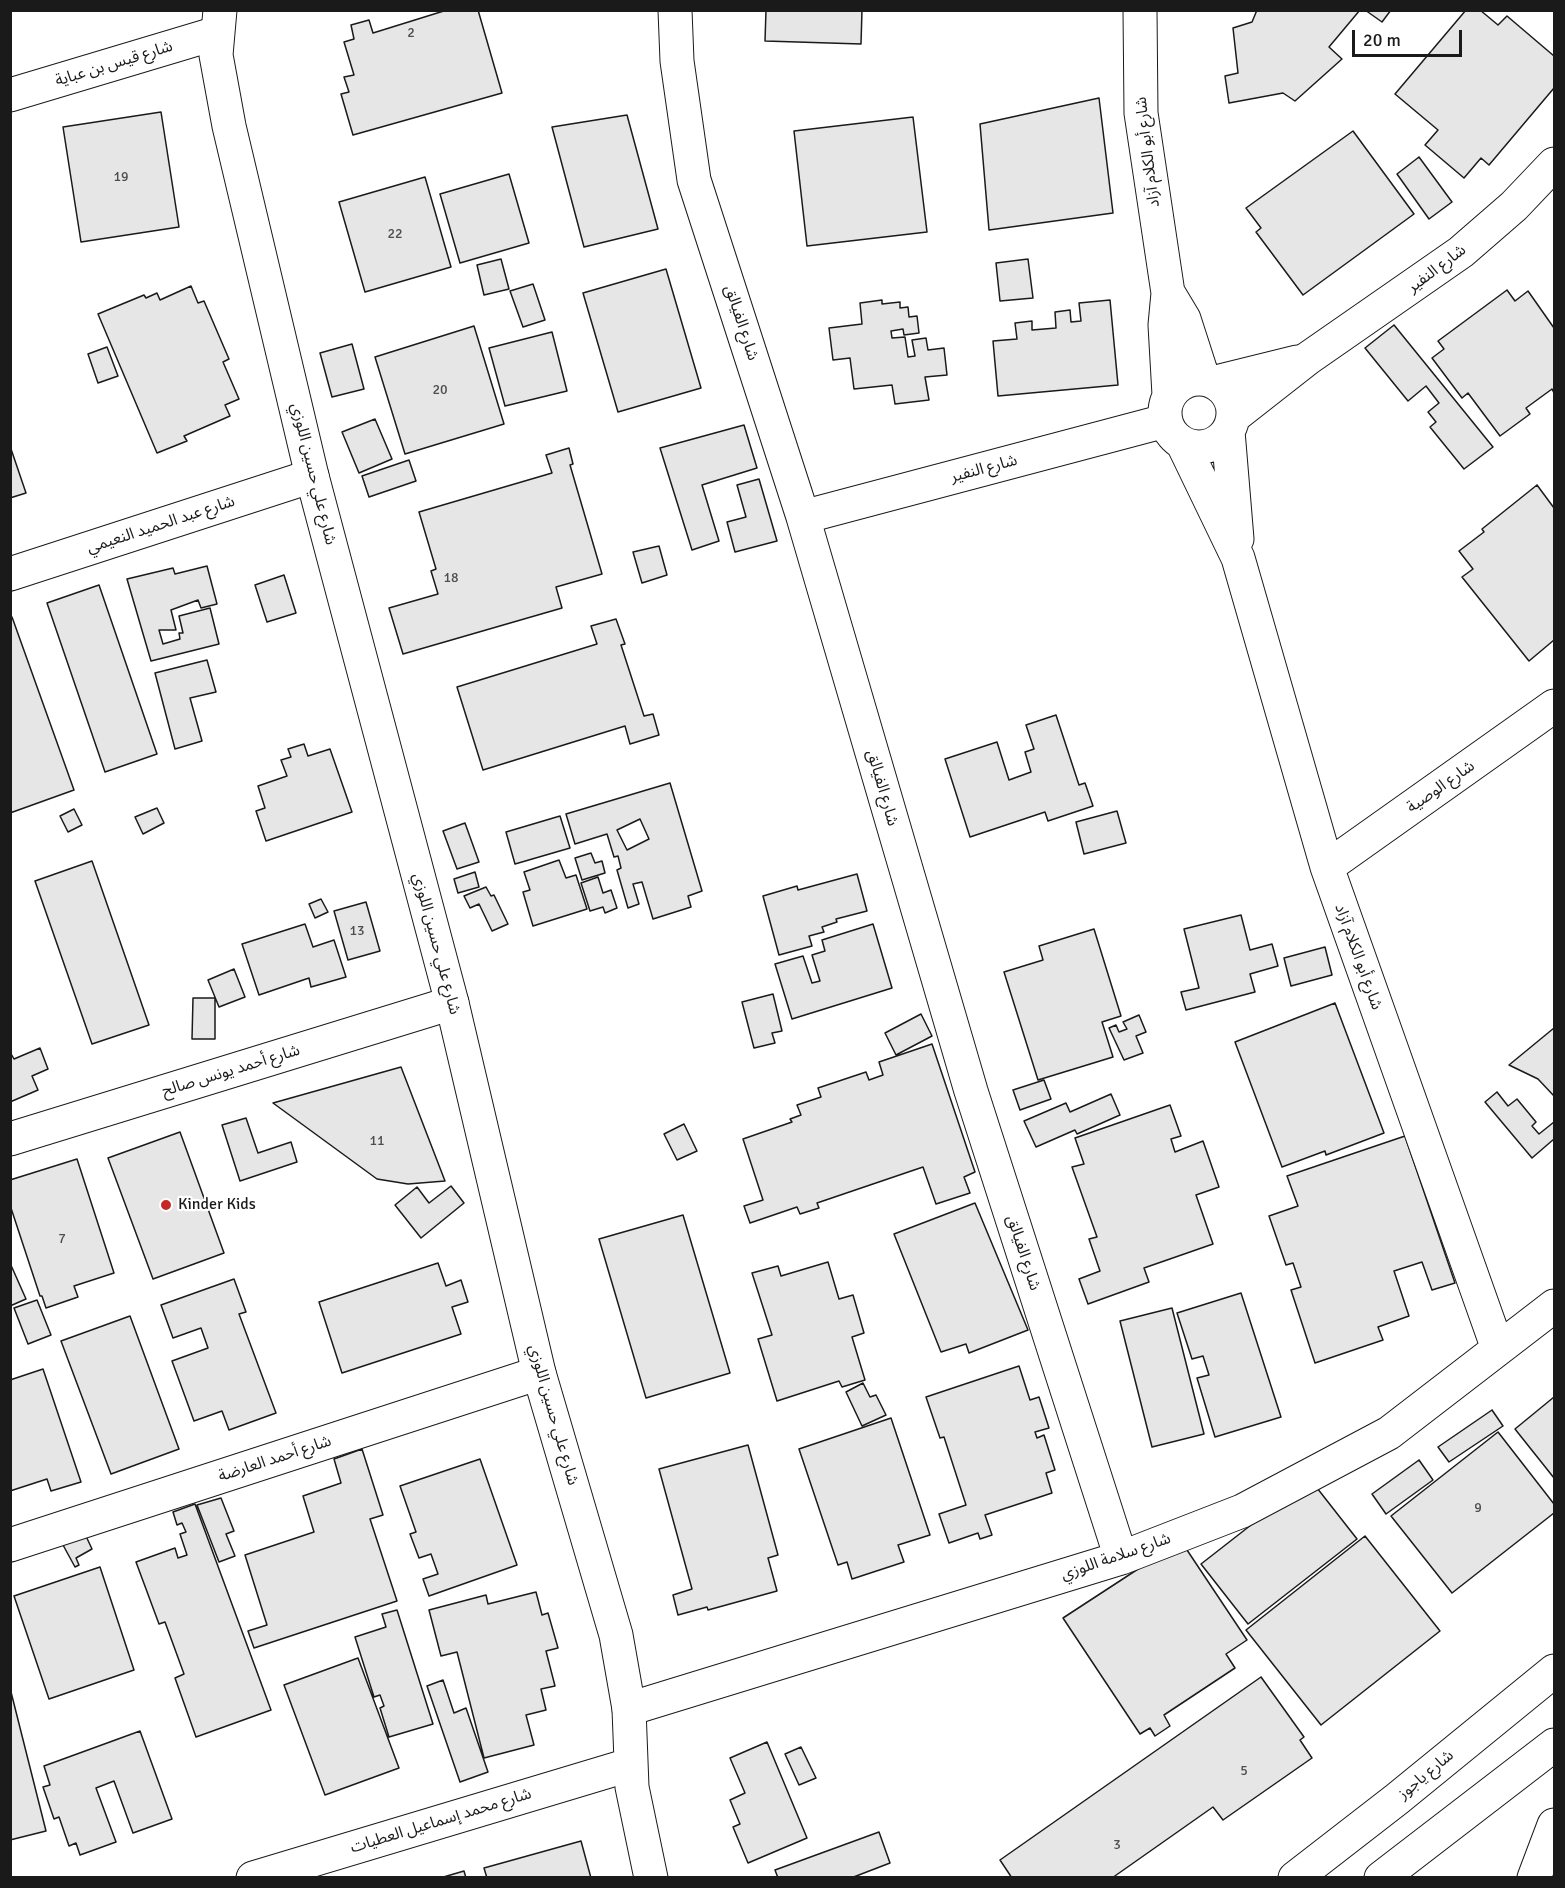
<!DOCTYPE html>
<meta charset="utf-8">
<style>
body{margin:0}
#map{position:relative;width:1565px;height:1888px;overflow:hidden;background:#fff;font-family:Signika,sans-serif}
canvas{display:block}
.frame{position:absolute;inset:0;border:12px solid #1a1a1a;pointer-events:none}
.scale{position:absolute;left:1352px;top:30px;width:110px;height:27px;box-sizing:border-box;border:3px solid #1a1a1a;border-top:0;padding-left:8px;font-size:18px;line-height:21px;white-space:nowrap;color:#1a1a1a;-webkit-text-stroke:4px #fff;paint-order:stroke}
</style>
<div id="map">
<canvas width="1565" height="1888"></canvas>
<div class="frame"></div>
<div class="scale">20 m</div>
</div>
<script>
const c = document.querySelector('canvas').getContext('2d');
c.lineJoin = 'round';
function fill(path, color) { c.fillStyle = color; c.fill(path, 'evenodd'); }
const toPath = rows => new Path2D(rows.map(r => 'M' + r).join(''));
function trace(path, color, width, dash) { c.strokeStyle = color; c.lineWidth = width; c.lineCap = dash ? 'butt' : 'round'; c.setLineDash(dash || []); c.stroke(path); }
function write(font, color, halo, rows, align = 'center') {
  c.font = font + ' Signika,"Noto Sans Arabic",sans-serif'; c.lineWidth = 4.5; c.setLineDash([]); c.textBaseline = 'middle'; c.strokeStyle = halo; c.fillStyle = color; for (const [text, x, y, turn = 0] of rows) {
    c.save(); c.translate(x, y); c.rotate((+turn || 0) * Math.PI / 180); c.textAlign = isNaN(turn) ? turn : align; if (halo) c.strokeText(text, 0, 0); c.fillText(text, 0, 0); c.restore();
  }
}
const building = toPath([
 [478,10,502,93,353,135,341,94,349,92,344,77,354,75,344,42,354,39,351,25,369,20,373,33,447,10,478,10],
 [766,10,862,10,861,44,765,41,766,10],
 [1257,10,1360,10,1329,47,1342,59,1295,101,1283,93,1229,103,1225,76,1238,73,1233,28,1252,22,1257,10],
 [1365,10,1391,10,1382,22,1365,10],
 [1466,10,1480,10,1498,25,1507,16,1554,56,1554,88,1489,165,1481,158,1464,178,1425,145,1438,130,1395,94,1466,10],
 [1099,98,1113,213,989,230,980,124,1099,98],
 [161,112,179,227,81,242,63,127,161,112],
 [627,115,658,229,584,247,552,127,627,115],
 [913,117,927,232,807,246,794,131,913,117],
 [1353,131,1414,214,1303,295,1256,232,1261,228,1246,208,1353,131],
 [1419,157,1452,202,1429,219,1397,174,1419,157],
 [509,174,529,243,460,263,440,194,509,174],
 [425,177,451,267,365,292,339,202,425,177],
 [501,259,509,289,484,295,477,265,501,259],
 [1028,259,1033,298,1000,301,996,263,1028,259],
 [666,269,701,388,618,412,583,293,666,269],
 [533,284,545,320,523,327,510,291,533,284],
 [191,286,198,303,204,301,229,359,223,362,239,399,225,405,230,416,184,436,187,441,157,453,98,314,144,295,146,298,157,293,160,300,191,286],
 [1507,290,1515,301,1528,291,1554,328,1554,393,1552,389,1526,408,1530,414,1500,436,1468,393,1462,398,1432,358,1444,349,1438,341,1507,290],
 [882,300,882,304,900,302,900,308,908,307,909,317,917,316,919,333,904,335,903,329,891,331,892,338,905,337,908,357,915,356,912,340,926,338,928,350,944,348,947,375,925,377,929,400,895,404,892,385,854,389,850,358,833,360,829,328,862,324,860,303,882,300],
 [1110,300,1118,385,998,396,993,341,1017,339,1015,323,1032,321,1032,330,1056,328,1055,312,1070,310,1071,322,1081,321,1079,303,1110,300],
 [1394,325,1493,447,1464,469,1430,427,1436,422,1428,412,1439,403,1426,386,1408,401,1365,348,1394,325],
 [474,326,504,424,405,454,375,357,474,326],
 [552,332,567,391,505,406,489,348,552,332],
 [352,344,364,389,332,397,320,353,352,344],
 [107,347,118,376,98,383,88,354,107,347],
 [375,419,392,459,359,473,342,432,375,419],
 [744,425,757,468,702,485,719,541,692,550,660,448,744,425],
 [10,446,26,493,10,498,10,446],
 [569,448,573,464,570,465,602,574,556,587,562,608,403,654,389,608,438,594,431,571,436,569,419,512,552,473,546,455,569,448],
 [409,460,416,481,369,497,362,476,409,460],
 [759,479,777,541,735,552,727,522,746,517,737,485,759,479],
 [1537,485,1554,508,1554,640,1529,661,1462,577,1473,569,1459,551,1484,532,1482,529,1537,485],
 [659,546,667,575,642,583,633,552,659,546],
 [207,566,217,604,201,608,198,600,171,610,176,630,159,630,163,644,180,639,179,633,183,633,179,616,210,608,219,644,151,661,127,579,173,568,175,574,207,566],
 [284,575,296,613,267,622,255,585,284,575],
 [99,585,157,754,105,772,47,603,99,585],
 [12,617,74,790,10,813,10,618,12,617],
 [616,619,625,644,621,645,644,716,653,714,659,735,630,744,625,726,483,770,457,687,597,644,591,626,616,619],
 [207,660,216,692,190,698,202,741,175,749,155,673,207,660],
 [1056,715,1079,785,1085,783,1093,806,1048,821,1045,812,970,837,945,759,997,742,1009,780,1031,772,1025,752,1034,749,1026,725,1056,715],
 [304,744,308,756,330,749,352,812,266,841,256,811,265,808,258,786,287,776,281,760,291,757,288,749,304,744],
 [670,783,702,891,688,896,691,907,653,919,642,882,633,884,639,904,628,908,617,870,621,868,618,856,614,857,607,834,575,844,566,814,670,783],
 [640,819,649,839,627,850,617,830,640,819],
 [157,808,164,823,143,834,135,817,157,808],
 [74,809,82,825,68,832,60,816,74,809],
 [1117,811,1126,843,1084,854,1076,822,1117,811],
 [560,816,570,848,515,864,506,832,560,816],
 [465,823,479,862,457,869,443,831,465,823],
 [591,853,595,863,602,861,605,873,582,880,575,858,591,853],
 [559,860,566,878,576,875,587,909,533,926,523,892,530,890,524,872,559,860],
 [92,861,149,1025,92,1044,35,881,92,861],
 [475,872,479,887,458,893,454,879,475,872],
 [857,874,867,911,836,919,837,922,822,927,824,932,809,936,812,946,779,955,763,896,797,886,798,890,857,874],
 [598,877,603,893,611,890,617,908,605,913,603,907,590,911,581,883,598,877],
 [486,887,491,896,494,895,508,924,492,931,479,904,470,908,464,896,486,887],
 [321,899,328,912,315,918,309,904,321,899],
 [366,902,380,951,348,960,334,911,366,902],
 [1241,915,1250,950,1272,944,1278,966,1250,974,1255,992,1186,1010,1181,992,1199,988,1184,929,1241,915],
 [305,924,313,947,334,940,346,977,311,987,309,978,259,995,242,944,305,924],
 [873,924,892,988,792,1019,775,964,803,956,812,983,820,981,812,955,825,951,822,940,873,924],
 [1094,929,1121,1016,1102,1022,1113,1057,1038,1080,1004,972,1043,960,1039,946,1094,929],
 [1325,947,1332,975,1291,986,1284,958,1325,947],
 [234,969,245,997,219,1007,208,980,234,969],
 [773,994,782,1031,772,1033,775,1043,754,1048,742,1002,773,994],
 [193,998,215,998,215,1039,192,1039,193,998],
 [1335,1003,1384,1133,1326,1155,1325,1151,1282,1167,1235,1042,1335,1003],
 [921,1014,932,1036,896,1055,885,1033,921,1014],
 [1139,1015,1146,1032,1136,1036,1143,1053,1124,1060,1109,1028,1116,1025,1119,1032,1127,1029,1123,1022,1139,1015],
 [1554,1028,1554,1096,1538,1079,1509,1065,1554,1028],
 [932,1044,975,1172,964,1177,970,1193,936,1204,923,1167,817,1203,819,1208,800,1214,797,1207,750,1223,744,1206,763,1200,743,1139,792,1122,790,1119,801,1115,797,1105,821,1097,818,1088,866,1072,869,1080,883,1075,879,1062,932,1044],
 [40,1048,48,1069,32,1076,38,1090,10,1102,10,1052,14,1059,40,1048],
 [401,1067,445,1181,408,1184,377,1179,273,1103,401,1067],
 [1044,1080,1051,1099,1020,1110,1013,1090,1044,1080],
 [1497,1092,1508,1106,1517,1099,1536,1122,1532,1126,1539,1134,1554,1122,1554,1139,1532,1158,1485,1102,1497,1092],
 [1111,1094,1120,1115,1077,1134,1075,1130,1036,1147,1024,1121,1066,1103,1070,1112,1111,1094],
 [1170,1105,1181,1136,1171,1139,1175,1152,1203,1141,1219,1187,1196,1195,1213,1244,1144,1268,1149,1282,1088,1304,1079,1279,1100,1271,1089,1239,1097,1237,1072,1167,1084,1164,1075,1138,1170,1105],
 [246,1118,258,1153,291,1142,297,1162,240,1181,222,1125,246,1118],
 [684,1124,697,1151,677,1160,664,1134,684,1124],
 [180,1132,224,1253,153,1279,108,1158,180,1132],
 [1405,1136,1455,1283,1432,1290,1422,1262,1394,1271,1409,1316,1378,1327,1383,1340,1315,1363,1291,1290,1301,1287,1293,1263,1286,1265,1269,1216,1298,1206,1287,1176,1405,1136],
 [77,1159,114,1273,74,1286,78,1297,46,1308,42,1296,40,1296,10,1205,10,1180,77,1159],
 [451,1186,464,1203,421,1238,395,1205,417,1187,429,1203,451,1186],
 [975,1203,1028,1330,969,1353,966,1344,941,1352,894,1234,975,1203],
 [683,1215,730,1373,646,1398,599,1239,683,1215],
 [828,1262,839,1299,853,1295,864,1333,852,1337,865,1380,842,1387,839,1381,777,1401,758,1339,772,1335,752,1273,778,1266,781,1276,828,1262],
 [10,1263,26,1299,10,1306,10,1263],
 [438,1263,446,1286,461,1280,468,1302,452,1307,461,1334,342,1373,319,1302,438,1263],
 [234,1279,246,1312,239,1314,276,1413,229,1430,222,1411,194,1421,172,1361,208,1348,201,1328,173,1338,161,1305,234,1279],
 [1241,1293,1281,1417,1215,1437,1197,1378,1209,1375,1203,1356,1192,1359,1177,1313,1241,1293],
 [37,1300,51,1335,28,1344,14,1308,37,1300],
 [1172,1308,1204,1434,1152,1447,1120,1321,1172,1308],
 [130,1316,179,1449,111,1474,61,1341,130,1316],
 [1019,1366,1030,1400,1039,1397,1049,1428,1035,1432,1037,1438,1044,1435,1055,1470,1046,1473,1052,1493,985,1515,992,1535,980,1539,978,1533,949,1543,939,1514,966,1505,944,1437,940,1438,926,1397,1019,1366],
 [43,1369,81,1482,51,1491,47,1479,10,1491,10,1380,43,1369],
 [863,1383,870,1397,876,1395,886,1415,862,1426,846,1392,863,1383],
 [1554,1397,1554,1478,1515,1429,1554,1397],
 [1492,1410,1503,1426,1449,1462,1438,1447,1492,1410],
 [891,1418,930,1535,898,1545,904,1562,852,1579,847,1562,838,1565,799,1449,891,1418],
 [1498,1432,1554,1504,1554,1513,1452,1593,1391,1516,1498,1432],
 [748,1445,778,1555,768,1558,777,1591,708,1610,707,1607,678,1615,673,1595,692,1589,659,1469,748,1445],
 [362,1449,383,1515,370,1519,397,1601,254,1648,248,1631,267,1625,245,1555,314,1532,303,1496,341,1483,334,1459,362,1449],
 [480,1459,517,1565,429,1596,423,1579,438,1574,431,1554,419,1558,410,1534,416,1532,400,1486,480,1459],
 [1419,1460,1433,1480,1386,1514,1372,1494,1419,1460],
 [1310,1479,1357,1539,1248,1624,1201,1564,1310,1479],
 [221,1498,234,1531,226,1534,235,1556,219,1562,197,1505,221,1498],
 [195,1504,271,1710,196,1737,175,1678,184,1674,165,1622,159,1624,136,1562,175,1548,178,1558,187,1555,180,1534,186,1532,182,1523,177,1525,173,1512,195,1504],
 [85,1534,92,1549,76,1558,79,1565,75,1567,63,1545,85,1534],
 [1365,1536,1440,1631,1321,1725,1246,1630,1365,1536],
 [1181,1541,1247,1640,1226,1654,1235,1668,1164,1715,1170,1726,1155,1736,1150,1728,1140,1734,1063,1618,1181,1541],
 [100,1567,134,1670,49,1699,14,1596,100,1567],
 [536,1592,542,1615,548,1613,558,1648,546,1651,555,1686,541,1689,546,1710,526,1715,534,1745,484,1758,457,1652,441,1656,429,1610,486,1595,488,1604,536,1592],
 [397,1610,433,1724,389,1737,380,1708,384,1706,380,1695,374,1697,355,1637,386,1627,382,1614,397,1610],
 [358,1658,399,1768,325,1795,284,1685,358,1658],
 [1261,1677,1304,1737,1300,1740,1312,1758,1223,1820,1213,1807,1112,1878,1012,1878,1000,1860,1261,1677],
 [443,1680,454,1713,466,1708,488,1772,460,1782,427,1686,443,1680],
 [10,1688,46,1831,10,1840,10,1688],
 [140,1731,172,1819,133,1833,114,1781,96,1788,116,1842,80,1855,76,1843,69,1846,59,1817,54,1819,43,1787,50,1785,44,1766,140,1731],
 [767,1742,807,1838,748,1863,733,1827,740,1824,730,1800,745,1793,730,1758,767,1742],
 [801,1747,816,1778,799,1785,785,1754,801,1747],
 [879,1832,890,1863,851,1878,778,1878,775,1870,879,1832],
 [581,1841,591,1878,487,1878,484,1868,581,1841],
 [464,1871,466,1878,440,1878,464,1871]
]);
fill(building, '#e6e6e6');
trace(building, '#1a1a1a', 1.5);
const minor = toPath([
 [675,10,677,61,694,180,803,517,971,1091,1121,1558],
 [1140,10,1141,113,1168,293,1165,325,1169,395],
 [10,95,217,33],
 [1169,294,1184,319,1203,378],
 '1165 413a34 34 0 1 1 68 0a34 34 0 1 1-68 0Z',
 [1216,382,1297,362],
 [1233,417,1307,359,1461,252,1514,206,1554,164],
 [1228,431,1237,539],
 [1183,444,1238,558,1327,867,1498,1349],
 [803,517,1165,421],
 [10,574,312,476],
 [1327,867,1554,706],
 [10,1139,452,1003],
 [10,1545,539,1373],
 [629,1709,1121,1558,1242,1511,1389,1433,1554,1306],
 [253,1878,629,1765]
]);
const tertiary = toPath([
 [220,10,216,55,229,126,312,476,452,1003,539,1373,616,1635,629,1709,632,1787,651,1878]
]);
const primary = toPath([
 [1295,1878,1397,1799,1554,1671],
 [1381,1878,1554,1745],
 [1534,1878,1554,1825]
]);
trace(minor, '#1a1a1a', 35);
trace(tertiary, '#1a1a1a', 35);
trace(primary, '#1a1a1a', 35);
trace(minor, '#fff', 33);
trace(tertiary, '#fff', 33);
trace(primary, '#fff', 33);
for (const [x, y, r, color] of [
 [166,1205,6,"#c62828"]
]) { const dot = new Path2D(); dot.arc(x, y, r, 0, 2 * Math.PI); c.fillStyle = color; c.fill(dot); trace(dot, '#fff', 2); }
write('14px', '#4d4d4d', null, [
 ["2",411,33],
 ["19",121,177],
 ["22",395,234],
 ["20",440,390],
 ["18",451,578],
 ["13",357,931],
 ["11",377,1141],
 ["7",62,1239],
 ["9",1478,1508],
 ["5",1244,1771],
 ["3",1117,1845]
]);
write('16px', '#1a1a1a', '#fff', [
 ["شارع قيس بن عباية",114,64,-17],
 ["شارع أبو الكلام آزاد",1148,152,-97],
 ["شارع النفير",1437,269,-37],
 ["شارع الفيالق",741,323,72],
 ["شارع النفير",984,469,-15],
 ["شارع علي حسين اللوزي",313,474,76],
 ["شارع عبد الحميد النعيمي",161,525,-18],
 ["شارع الوصية",1441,787,-35],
 ["شارع الفيالق",882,788,74],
 ["شارع علي حسين اللوزي",436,944,75],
 ["شارع أبو الكلام آزاد",1358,957,70],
 ["شارع أحمد يونس صالح",231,1071,-17],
 ["شارع الفيالق",1023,1253,72],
 ["شارع علي حسين اللوزي",553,1415,74],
 ["شارع أحمد العارضة",275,1459,-18],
 ["شارع سلامة اللوزي",1116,1557,-19],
 ["شارع ياجوز",1426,1775,-40],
 ["شارع محمد إسماعيل العطيات",441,1821,-17]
]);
write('16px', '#1a1a1a', '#fff', [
 ["Kinder Kids",178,1205]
], 'left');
</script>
